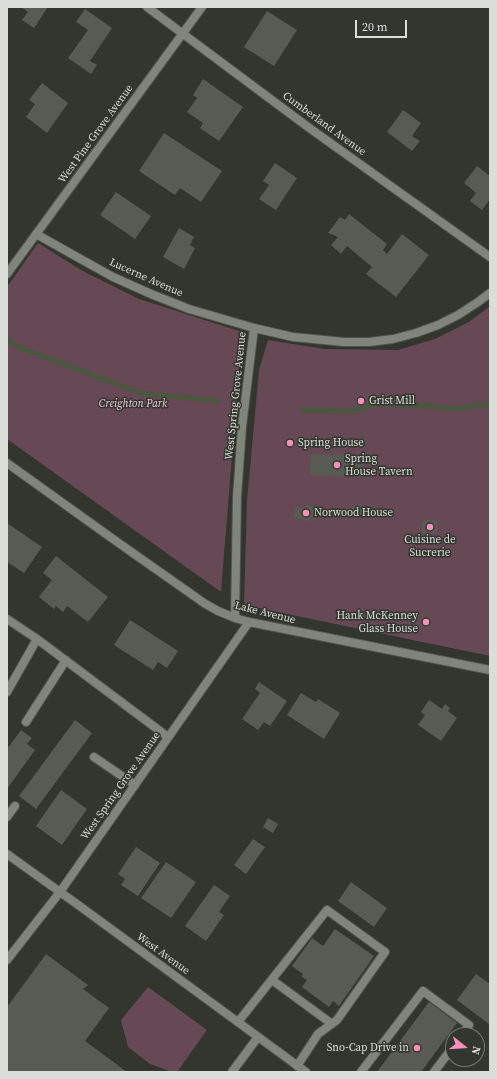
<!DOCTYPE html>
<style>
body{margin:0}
#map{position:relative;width:497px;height:1079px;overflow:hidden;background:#32362f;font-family:"Source Serif 4",serif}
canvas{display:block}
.frame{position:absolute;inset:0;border:8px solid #daddd8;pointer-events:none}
.north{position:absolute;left:445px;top:1027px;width:40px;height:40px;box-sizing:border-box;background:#32362f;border:1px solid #757973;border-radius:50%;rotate:107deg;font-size:11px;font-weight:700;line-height:16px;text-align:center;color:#daddd8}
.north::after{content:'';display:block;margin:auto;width:14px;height:18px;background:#fe8ebe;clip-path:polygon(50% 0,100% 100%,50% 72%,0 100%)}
.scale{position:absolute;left:355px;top:20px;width:52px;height:18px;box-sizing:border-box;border:2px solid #daddd8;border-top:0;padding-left:5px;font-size:12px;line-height:14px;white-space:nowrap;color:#daddd8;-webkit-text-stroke:3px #32362f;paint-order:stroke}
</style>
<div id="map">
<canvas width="497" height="1079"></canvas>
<div class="frame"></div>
<div class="north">N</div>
<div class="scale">20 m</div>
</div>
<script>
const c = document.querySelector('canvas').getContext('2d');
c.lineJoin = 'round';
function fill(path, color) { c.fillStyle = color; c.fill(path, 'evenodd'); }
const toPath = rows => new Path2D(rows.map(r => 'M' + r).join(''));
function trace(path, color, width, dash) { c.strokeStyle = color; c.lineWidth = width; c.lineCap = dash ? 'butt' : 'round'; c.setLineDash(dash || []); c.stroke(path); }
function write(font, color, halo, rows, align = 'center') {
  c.font = font + ' "Source Serif 4",serif'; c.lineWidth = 3; c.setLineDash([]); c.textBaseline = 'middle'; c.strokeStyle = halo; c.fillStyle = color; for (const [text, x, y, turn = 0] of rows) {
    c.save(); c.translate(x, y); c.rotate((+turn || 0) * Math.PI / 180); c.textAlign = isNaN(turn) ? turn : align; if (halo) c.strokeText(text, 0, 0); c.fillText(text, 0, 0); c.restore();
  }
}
fill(toPath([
 [38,243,81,270,139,299,242,332,221,592,7,439,7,287],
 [490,306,490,656,244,605,247,501,259,370,268,340,325,349,398,350,435,339,469,322],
 [148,987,207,1030,177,1072,172,1072,150,1064,128,1047,121,1020]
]), '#664954');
trace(toPath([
 [7,340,21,348,140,393,218,401],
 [302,410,351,411,375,404,429,406,451,409,464,408,476,405,490,405]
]), '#4a5840', 5);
fill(toPath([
 [21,7,48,7,34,28,22,20,28,12],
 [85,9,112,28,90,61,97,65,91,74,68,58,88,30,76,22],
 [267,11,297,30,274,66,244,47],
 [203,79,243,107,219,141,200,128,203,123,187,112,197,98,193,95],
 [42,83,68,103,47,133,26,117,35,104,29,100],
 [403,110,421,123,412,136,420,141,412,151,387,132],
 [164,133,222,171,201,202,180,188,175,195,139,171],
 [275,163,297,178,276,210,259,199,269,185,263,181],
 [477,166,490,176,490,199,482,210,470,201,476,193,464,183],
 [116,192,151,216,135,239,100,215],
 [349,214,387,244,383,250,387,254,402,234,429,255,396,297,366,274,372,267,347,246,341,254,331,245,338,237,328,233,340,217,345,220],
 [179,228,194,237,190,245,195,248,184,269,163,257],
 [356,396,366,396,365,406,355,405],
 [292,437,293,447,288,448,287,438],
 [311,454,364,455,363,477,310,475],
 [360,504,364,513,349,518,346,509],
 [306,505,319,507,317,519,311,518,310,521,293,518,296,507,305,509],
 [437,520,437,533,422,533,422,521],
 [7,523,42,547,24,573,7,562],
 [56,556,108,597,88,622,67,606,63,612,56,606,54,609,39,597,52,580,43,573],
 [423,616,432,618,429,628,420,626],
 [130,620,178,651,167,668,158,662,153,670,114,645],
 [259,682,287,701,270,726,264,722,258,730,242,719,260,693,255,689],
 [301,693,316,702,318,699,340,713,324,739,287,715],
 [429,700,442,709,445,704,450,708,448,711,457,718,441,741,418,725,425,715,421,712],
 [75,720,92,733,36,809,19,796],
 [21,730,32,738,27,744,35,750,7,789,7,768,10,770,7,768,7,749],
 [61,790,87,809,62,845,36,826],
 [268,818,278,824,273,833,263,827],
 [253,839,265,847,246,874,234,865],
 [136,847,160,863,138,896,121,885,125,879,118,874],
 [166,862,196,882,171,918,141,898],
 [351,882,387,908,374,927,338,901],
 [214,885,230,896,219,912,224,915,206,941,185,926],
 [335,929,374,956,339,1006,333,1001,329,1007,302,987,307,980,302,977,303,974,292,966,312,938,323,946],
 [46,954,88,985,83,989,109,1008,85,1041,127,1072,7,1072,7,1007],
 [476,974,490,984,490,1022,489,1024,457,1000],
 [429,1002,457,1023,421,1072,377,1072]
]), '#575b54');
const service = toPath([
 [7,619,37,639,168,737],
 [7,692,37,639],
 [26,722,66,660],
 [94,757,135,785],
 [7,817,15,806],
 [272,980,332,1024],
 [238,1022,327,910,385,952,337,1020,318,1034,297,1066],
 [232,1072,258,1037],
 [361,1072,423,991,469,1025,462,1035],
 [434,1072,453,1047]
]);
const minor = toPath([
 [147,7,308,127,490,257],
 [36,234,77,257,113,277,151,294,189,309,254,328,293,337,344,342,369,342,393,339,416,333,438,325,458,315,478,302,490,293],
 [7,274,202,7],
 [7,463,113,539,204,603,218,611,235,618,249,622,490,670],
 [235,618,237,497,242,427,254,328],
 [7,960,60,892,249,622]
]);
const tertiary = toPath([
 [7,854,81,907,306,1072]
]);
trace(service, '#50534d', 10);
trace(minor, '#50534d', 10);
trace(tertiary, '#50534d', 10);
trace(service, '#7f847c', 8);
trace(minor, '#7f847c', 8);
trace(tertiary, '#7f847c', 8);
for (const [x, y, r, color] of [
 [361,401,4,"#fe8ebe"],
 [290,443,4,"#fe8ebe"],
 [337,465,4,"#fe8ebe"],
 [306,513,4,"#fe8ebe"],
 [430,527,4,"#fe8ebe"],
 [426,622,4,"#fe8ebe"],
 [417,1048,4,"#fe8ebe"]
]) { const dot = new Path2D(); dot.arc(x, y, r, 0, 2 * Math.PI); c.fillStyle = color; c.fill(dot); trace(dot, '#32362f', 1.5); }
write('11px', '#daddd8', '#32362f', [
 ["Cumberland Avenue",324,124,36],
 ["West Pine Grove Avenue",96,134,-54],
 ["Lucerne Avenue",146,278,24],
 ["West Spring Grove Avenue",236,396,-84],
 ["Lake Avenue",265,613,14],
 ["West Spring Grove Avenue",121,786,-55],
 ["West Avenue",163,954,36]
]);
write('11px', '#daddd8', '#32362f', [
 ["Grist Mill",369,401],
 ["Spring House",298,443],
 ["Spring",345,459],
 ["House Tavern",345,472],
 ["Norwood House",314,513],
 ["Cuisine de",430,540,"center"],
 ["Sucrerie",430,553,"center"],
 ["Hank McKenney",418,616,"right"],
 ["Glass House",418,629,"right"],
 ["Sno-Cap Drive in",409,1048,"right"]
], 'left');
write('italic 11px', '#f9c9db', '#32362f', [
 ["Creighton Park",133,404]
]);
</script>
